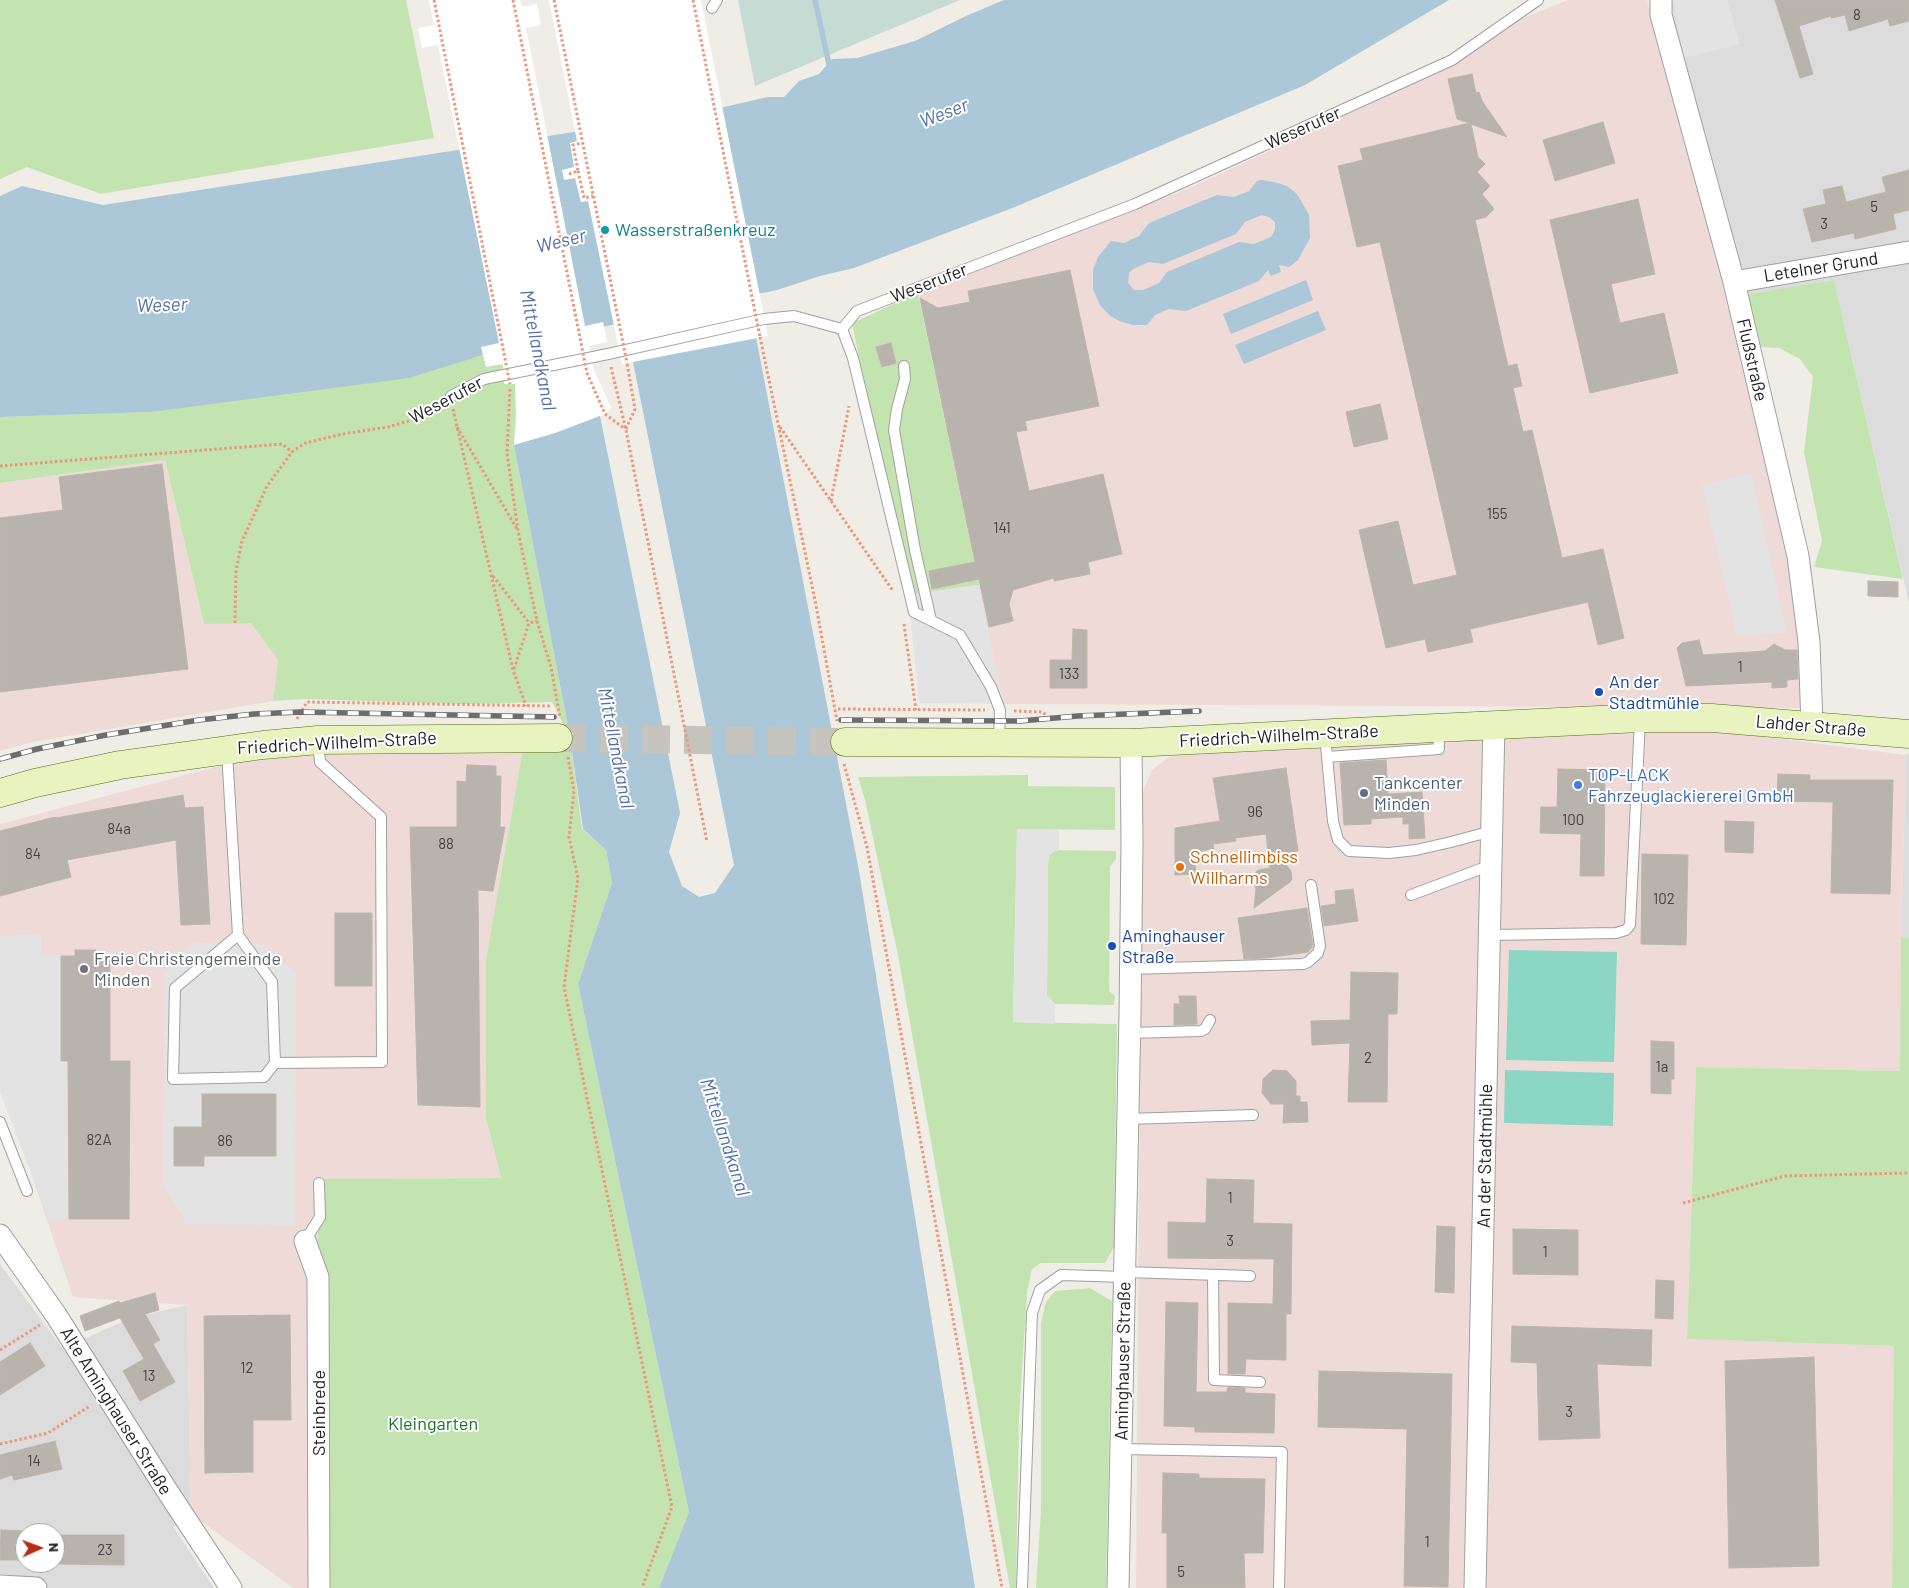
<!DOCTYPE html>
<meta charset="utf-8">
<style>
body{margin:0}
#map{position:relative;width:1909px;height:1588px;overflow:hidden;background:#efede6;font-family:Barlow,sans-serif}
canvas{display:block}
.north{position:absolute;left:15px;top:1523px;width:50px;height:50px;box-sizing:border-box;background:#fff;border:1px solid #a5a5a5;border-radius:50%;rotate:88deg;font-size:14px;font-weight:700;line-height:20px;text-align:center;color:#1f1f1f}
.north::after{content:'';display:block;margin:auto;width:18px;height:22px;background:#b92c14;clip-path:polygon(50% 0,100% 100%,50% 72%,0 100%)}
</style>
<div id="map">
<canvas width="1909" height="1588"></canvas>
<div class="north">N</div>
</div>
<script>
const c = document.querySelector('canvas').getContext('2d');
c.lineJoin = 'round';
function fill(path, color) { c.fillStyle = color; c.fill(path, 'evenodd'); }
const toPath = rows => new Path2D(rows.map(r => 'M' + r).join(''));
function trace(path, color, width, dash) { c.strokeStyle = color; c.lineWidth = width; c.lineCap = dash ? 'butt' : 'round'; c.setLineDash(dash || []); c.stroke(path); }
function write(font, color, halo, rows, align = 'center') {
  c.font = font + ' Barlow,sans-serif'; c.lineWidth = 4; c.setLineDash([]); c.textBaseline = 'middle'; c.strokeStyle = halo; c.fillStyle = color; for (const [text, x, y, turn = 0] of rows) {
    c.save(); c.translate(x, y); c.rotate((+turn || 0) * Math.PI / 180); c.textAlign = isNaN(turn) ? turn : align; if (halo) c.strokeText(text, 0, 0); c.fillText(text, 0, 0); c.restore();
  }
}
fill(toPath([
 [1665,0,1909,0,1909,603,1834,280,1741,295],
 [1909,753,1909,938,1901,938,1906,755],
 [0,1264,65,1352,84,1339,128,1319,187,1305,191,1514,173,1527,214,1588,30,1588,29,1577,0,1574],
 [25,1533,55,1533,55,1563,25,1563]
]), '#dddcdc');
fill(toPath([
 [1568,0,1647,0,1728,277,1785,523,1811,708,1003,704,918,293,1192,187,1366,106,1516,21],
 [165,460,204,624,251,622,278,660,273,701,33,742,0,751,0,483],
 [1696,728,1906,755,1901,938,1901,1071,1696,1067,1687,1339,1895,1346,1892,1588,1136,1588,1142,801,1143,791,1152,770,1169,757,1180,755],
 [525,737,486,959,486,1118,501,1178,319,1179,319,1588,293,1588,191,1514,187,1305,73,1297,0,1081,0,824,318,740]
]), '#eedbd7');
fill(toPath([
 [0,0,406,0,434,138,101,194,27,167,0,179],
 [1834,280,1903,579,1814,567,1822,541,1804,452,1813,377,1800,359,1779,348,1761,347,1741,295],
 [918,293,979,585,908,595,852,323],
 [508,347,505,384,515,383,516,417,514,445,570,737,582,829,606,850,612,883,578,984,689,1512,659,1588,319,1588,318,1179,501,1178,486,1118,486,959,525,737,570,737,552,702,468,704,305,699,273,701,278,660,251,623,204,624,165,460,0,483,0,417,151,412],
 [1028,775,1028,786,1115,787,1115,830,1017,829,1013,1022,1117,1024,1114,1247,1105,1263,1041,1263,1032,1269,1027,1292,1019,1416,1016,1588,1010,1588,898,955,865,800,858,777],
 [1059,850,1116,851,1116,859,1110,867,1109,991,1115,996,1114,1005,1055,1004,1047,995,1048,864,1049,856,1053,852],
 [1901,938,1909,938,1909,1588,1892,1588,1894,1346,1687,1339,1696,1067,1900,1071],
 [1090,1288,1112,1301,1106,1588,1036,1588,1041,1510,1041,1323,1046,1302,1055,1291]
]), '#c3e4b1');
fill(toPath([
 [738,0,960,0,755,86]
]), '#c5dbd4');
fill(toPath([
 [1509,950,1617,952,1614,1062,1506,1060],
 [1505,1070,1614,1073,1613,1126,1504,1123]
]), '#8cd6c4');
fill(toPath([
 [1673,0,1727,0,1740,44,1684,58],
 [1751,474,1787,633,1737,636,1702,485],
 [979,585,1003,704,919,703,908,595],
 [1017,829,1059,830,1059,850,1053,852,1049,856,1048,864,1047,995,1055,1004,1055,1024,1013,1022],
 [41,934,41,955,61,956,61,1061,68,1061,69,1219,49,1219,0,1092,0,936],
 [194,943,261,944,296,972,295,1225,186,1224,163,1184,164,973]
]), '#e3e3e3');
fill(toPath([
 [1004,0,1449,0,1305,85,1015,207,854,268,820,276,777,290,748,296,859,871,975,1588,659,1588,689,1512,578,984,612,883,606,850,583,829,570,737,514,445,516,417,515,383,508,347,409,378,151,412,0,417,0,196,22,186,103,205,587,130,711,110,768,97,784,97,799,81,819,74,832,59,857,58,915,41,966,16],
 [625,322,734,865,715,893,699,897,682,886,669,852,680,813,600,416,583,376,574,333],
 [1262,180,1278,183,1287,186,1297,194,1309,215,1310,238,1298,260,1289,267,1279,265,1281,272,1271,276,1268,270,1259,281,1186,311,1169,309,1155,315,1147,325,1133,325,1119,321,1109,315,1100,305,1093,289,1093,270,1098,257,1111,241,1124,243,1139,236,1149,223,1217,195,1234,197,1249,191,1257,181],
 [1262,215,1269,217,1275,222,1275,230,1271,237,1254,244,1239,242,1167,272,1159,283,1143,290,1134,290,1128,283,1129,273,1133,269,1149,262,1163,264,1236,234,1245,222],
 [1306,280,1313,300,1231,334,1223,314],
 [1318,311,1326,330,1244,364,1235,345]
]), '#abc7d8');
fill(toPath([
 [429,0,520,0,522,7,537,4,541,25,526,28,585,326,603,322,607,342,589,346,594,370,611,408,605,414,555,433,514,445,516,417,515,384,504,384,503,364,486,367,481,347,499,343,438,45,422,48,418,28,434,25],
 [549,0,701,0,768,336,622,364,588,201,581,202,575,178,564,180,562,170,574,167,570,143,577,141]
]), '#fff');
trace(toPath([
 [815,0,830,69]
]), '#abc7d8', 5.5);
const building = toPath([
 [1775,0,1909,0,1909,21,1890,26,1888,19,1849,31,1845,15,1831,18,1831,16,1799,26,1813,74,1800,78,1775,0],
 [1472,74,1476,93,1479,92,1482,101,1507,137,1471,124,1478,157,1485,164,1477,172,1490,186,1482,194,1494,209,1486,217,1475,220,1508,366,1517,364,1522,386,1513,388,1523,432,1532,430,1562,558,1603,549,1624,638,1598,645,1588,602,1470,629,1473,642,1428,652,1425,639,1386,648,1359,530,1398,521,1413,585,1457,575,1380,242,1357,247,1338,166,1363,160,1360,149,1469,123,1457,119,1448,79,1472,74],
 [1603,122,1615,163,1555,181,1543,140,1603,122],
 [1909,170,1909,210,1893,214,1896,229,1855,239,1854,233,1812,242,1803,209,1826,204,1823,190,1842,186,1846,202,1886,192,1882,177,1909,170],
 [1638,199,1655,274,1611,284,1620,323,1664,313,1678,373,1590,393,1550,220,1638,199],
 [1070,270,1099,406,1025,421,1027,430,1016,432,1029,491,1103,474,1122,554,1088,562,1090,574,1054,581,1054,578,1013,590,1009,604,1013,621,989,627,979,579,932,589,929,571,975,562,920,298,938,308,970,302,968,291,1070,270],
 [891,343,896,363,882,367,876,347,891,343],
 [1380,404,1388,439,1354,447,1346,412,1380,404],
 [162,464,188,669,0,692,0,518,63,510,59,477,162,464],
 [1868,581,1898,582,1898,597,1868,596,1868,581],
 [1073,629,1087,630,1087,688,1050,688,1050,660,1072,660,1073,629],
 [1699,640,1703,655,1765,651,1774,644,1785,650,1797,650,1798,679,1787,680,1787,687,1772,688,1772,682,1686,686,1677,648,1682,643,1699,640],
 [1386,760,1388,794,1422,792,1425,838,1409,839,1409,824,1403,824,1403,817,1371,819,1371,824,1344,825,1340,763,1386,760],
 [467,765,496,766,496,776,501,776,500,827,505,827,493,891,478,890,480,1107,418,1105,410,827,457,827,457,781,466,782,467,765],
 [1286,768,1298,851,1278,854,1291,871,1292,879,1290,882,1254,908,1256,889,1253,876,1258,870,1270,868,1266,834,1235,838,1236,841,1213,844,1214,849,1194,852,1196,874,1175,875,1175,828,1220,821,1213,778,1286,768],
 [1558,769,1605,770,1604,876,1580,876,1581,834,1540,833,1541,807,1557,807,1558,769],
 [1778,774,1810,775,1810,780,1893,780,1890,894,1831,893,1833,802,1777,801,1778,774],
 [183,795,185,808,203,807,210,924,181,925,176,840,67,860,71,877,0,896,0,831,55,817,56,818,183,795],
 [1725,821,1754,822,1753,853,1725,852,1725,821],
 [1642,854,1688,855,1686,945,1641,944,1642,854],
 [1353,889,1358,921,1324,926,1321,906,1336,904,1335,891,1353,889],
 [1307,908,1313,946,1308,952,1266,958,1244,959,1238,918,1307,908],
 [335,913,372,913,372,986,335,986,335,913],
 [75,950,96,950,96,956,110,956,110,1061,130,1061,129,1219,69,1219,68,1061,61,1061,61,956,75,956,75,950],
 [1351,972,1398,973,1397,1014,1388,1014,1387,1102,1348,1102,1350,1043,1312,1045,1311,1021,1350,1020,1351,972],
 [1179,996,1196,996,1197,1024,1174,1025,1174,1004,1180,1004,1179,996],
 [1651,1041,1674,1042,1674,1079,1671,1079,1671,1094,1651,1093,1651,1041],
 [1273,1070,1287,1071,1296,1081,1296,1096,1300,1096,1300,1102,1307,1102,1308,1122,1283,1123,1284,1104,1271,1104,1262,1093,1263,1079,1273,1070],
 [202,1094,276,1094,276,1156,204,1156,204,1166,174,1166,174,1127,202,1127,202,1094],
 [1207,1179,1254,1180,1253,1223,1292,1224,1291,1314,1286,1314,1286,1360,1246,1359,1245,1374,1228,1374,1228,1303,1273,1304,1274,1259,1168,1258,1168,1222,1206,1223,1207,1179],
 [1437,1226,1455,1227,1454,1293,1435,1292,1437,1226],
 [1513,1229,1578,1230,1578,1275,1513,1274,1513,1229],
 [1656,1280,1674,1281,1673,1319,1655,1318,1656,1280],
 [155,1293,159,1310,145,1314,160,1340,153,1344,175,1382,140,1401,123,1371,144,1359,120,1318,85,1331,80,1316,119,1301,120,1303,155,1293],
 [1166,1302,1198,1303,1196,1392,1227,1392,1228,1387,1245,1388,1245,1393,1275,1394,1274,1433,1195,1432,1195,1427,1164,1426,1166,1302],
 [290,1315,291,1420,253,1420,253,1472,205,1473,204,1316,290,1315],
 [1512,1326,1652,1330,1651,1366,1597,1364,1600,1438,1539,1440,1537,1363,1511,1362,1512,1326],
 [30,1343,45,1366,0,1395,0,1362,30,1343],
 [1814,1357,1819,1566,1729,1568,1725,1361,1814,1357],
 [1319,1371,1452,1374,1448,1587,1404,1586,1407,1429,1318,1427,1319,1371],
 [55,1441,62,1469,14,1480,12,1475,0,1479,0,1455,55,1441],
 [1163,1473,1199,1474,1199,1478,1265,1479,1263,1553,1244,1553,1245,1588,1167,1588,1167,1533,1162,1533,1163,1473],
 [1,1530,25,1531,25,1560,0,1560,1,1530],
 [55,1535,124,1535,124,1565,55,1564,55,1535]
]);
fill(building, '#b8b3ac');
trace(building, '#bfb6aa', 1);
trace(toPath([
 [558,738,845,742]
]), '#c5c4be', 28, [28, 14]);
const lane = toPath([
 [712,8,717,0],
 [842,329,857,311,1135,204,1452,60,1538,0],
 [842,329,853,358,914,612,960,635,991,687,1000,710,999,741],
 [904,366,905,379,897,409,894,430,915,550,931,620],
 [451,396,484,379,608,354,764,319,794,316,842,329],
 [1325,735,1333,821,1338,840,1349,851,1389,853,1416,850,1451,842,1492,831],
 [227,752,238,935,175,988,173,1079,264,1077,275,1063],
 [1327,757,1439,749,1438,729],
 [1411,895,1491,865],
 [238,935,272,982,275,1063,382,1062,381,817,320,762,318,741],
 [1489,935,1616,933,1626,930,1630,925,1640,720],
 [1130,969,1303,964,1308,962,1318,953,1320,946,1311,885],
 [1129,1033,1201,1031,1205,1029,1210,1020],
 [1127,1119,1253,1115],
 [0,1122,27,1191],
 [305,1241,320,1217,319,1183],
 [1125,1272,1250,1276],
 [1213,1275,1214,1380,1260,1382],
 [1121,1449,1282,1452,1279,1588],
 [1022,1588,1032,1313,1040,1290,1061,1275,1125,1277]
]);
const street = toPath([
 [1661,0,1661,15,1734,282,1798,556,1809,642,1812,725],
 [1734,282,1909,252],
 [0,1235,56,1315,166,1489,231,1588],
 [305,1241,318,1277,319,1588],
 [0,1586,36,1588],
 [1118,1588,1130,1015,1132,843,1131,743],
 [1475,1588,1494,724]
]);
const secondary = toPath([
 [845,742,1131,743,1640,718,1712,718,1909,734],
 [0,793,35,783,120,765,263,745,318,740,558,738]
]);
trace(lane, '#a0a0a0', 12);
trace(street, '#a0a0a0', 23);
trace(secondary, '#546c10', 29);
trace(toPath([
 [578,171,584,198,593,196],
 [569,174,578,171,573,145,582,143],
 [760,337,815,600,837,721],
 [611,367,626,430,707,842],
 [510,389,507,453,518,531,537,621,551,667,560,717],
 [453,409,513,670,526,706],
 [605,414,625,429],
 [457,427,517,529],
 [780,427,893,591],
 [626,429,635,409,627,363],
 [0,466,282,444,292,452],
 [831,501,849,406],
 [493,576,529,623],
 [235,623,236,571,242,541,267,486,292,452,305,443,343,434,388,427,419,418,441,403],
 [904,624,916,710],
 [514,669,529,623,537,621],
 [838,709,985,710],
 [1014,711,1043,712,1049,719],
 [297,719,307,702,552,706],
 [568,757,574,791,569,837,578,878,564,987,672,1507,642,1588],
 [844,764,867,847,1002,1588],
 [1683,1203,1785,1176,1909,1173],
 [0,1350,40,1325],
 [0,1444,48,1433,90,1406]
]), '#ec967a', 3, [2.5, 2.5]);
trace(lane, '#fff', 10);
trace(street, '#fff', 21);
trace(secondary, '#e9f3c0', 28);
const rail = toPath([
 [841,720,1020,721,1078,716,1199,711],
 [0,759,37,749,106,735,199,720,254,714,300,712,554,717]
]);
trace(rail, '#6d6d6d', 5.5);
trace(rail, '#fff', 4, [11]);
trace(toPath([
 [434,0,510,384],
 [513,0,587,373,605,414],
 [554,0,627,363],
 [693,0,760,337]
]), '#ec967a', 3, [2.5, 2.5]);
for (const [x, y, r, color] of [
 [605,230,5,"#0f9aa8"],
 [1599,692,5,"#1a4fb4"],
 [1578,785,5,"#3f7fe0"],
 [1364,793,5,"#5c6f8a"],
 [1180,867,5,"#e8710a"],
 [1112,946,5,"#1a4fb4"],
 [84,969,5,"#6b7280"]
]) { const dot = new Path2D(); dot.arc(x, y, r, 0, 2 * Math.PI); c.fillStyle = color; c.fill(dot); trace(dot, '#fff', 2); }
write('15px', '#454442', null, [
 ["8",1857,15],
 ["5",1874,207],
 ["3",1824,224],
 ["155",1497,514],
 ["141",1002,528],
 ["1",1740,667],
 ["133",1069,674],
 ["96",1255,812],
 ["100",1573,820],
 ["84a",119,829],
 ["88",446,844],
 ["84",33,854],
 ["102",1664,899],
 ["2",1368,1058],
 ["1a",1662,1067],
 ["82A",99,1140],
 ["86",225,1141],
 ["1",1230,1198],
 ["3",1230,1241],
 ["1",1545,1252],
 ["12",247,1368],
 ["13",149,1376],
 ["3",1569,1412],
 ["14",34,1461],
 ["1",1427,1542],
 ["23",105,1550],
 ["5",1181,1572]
]);
write('18px', '#1f1f1f', '#fff', [
 ["Weserufer",1303,128,-24],
 ["Letelner Grund",1821,267,-9],
 ["Weserufer",929,283,-21],
 ["Flußstraße",1752,360,77],
 ["Weserufer",446,400,-28],
 ["Lahder Straße",1811,726,5],
 ["Friedrich-Wilhelm-Straße",1279,736,-3],
 ["Friedrich-Wilhelm-Straße",337,743,-3],
 ["An der Stadtmühle",1485,1156,-89],
 ["Aminghauser Straße",1123,1361,-89],
 ["Alte Aminghauser Straße",116,1411,58],
 ["Steinbrede",319,1413,-90]
]);
write('18px', '#0d838f', '#fff', [
 ["Wasserstraßenkreuz",615,230]
], 'left');
write('18px', '#164399', '#fff', [
 ["An der",1609,682],
 ["Stadtmühle",1609,703],
 ["Aminghauser",1122,936],
 ["Straße",1122,957]
], 'left');
write('18px', '#366cbe', '#fff', [
 ["TOP-LACK",1588,775],
 ["Fahrzeuglackiererei GmbH",1588,796]
], 'left');
write('18px', '#4e5e75', '#fff', [
 ["Tankcenter",1374,783],
 ["Minden",1374,804]
], 'left');
write('18px', '#c56008', '#fff', [
 ["Schnellimbiss",1190,857],
 ["Willharms",1190,878]
], 'left');
write('18px', '#5b616d', '#fff', [
 ["Freie Christengemeinde",94,959],
 ["Minden",94,980]
], 'left');
write('18px', '#17732c', '#fff', [
 ["Kleingarten",433,1424]
]);
write('italic 19px', '#5571a5', '#fff', [
 ["Weser",944,113,-21],
 ["Weser",561,241,-14],
 ["Weser",162,305,-2],
 ["Mittellandkanal",538,350,79],
 ["Mittellandkanal",616,748,79],
 ["Mittellandkanal",725,1137,72]
]);
</script>
